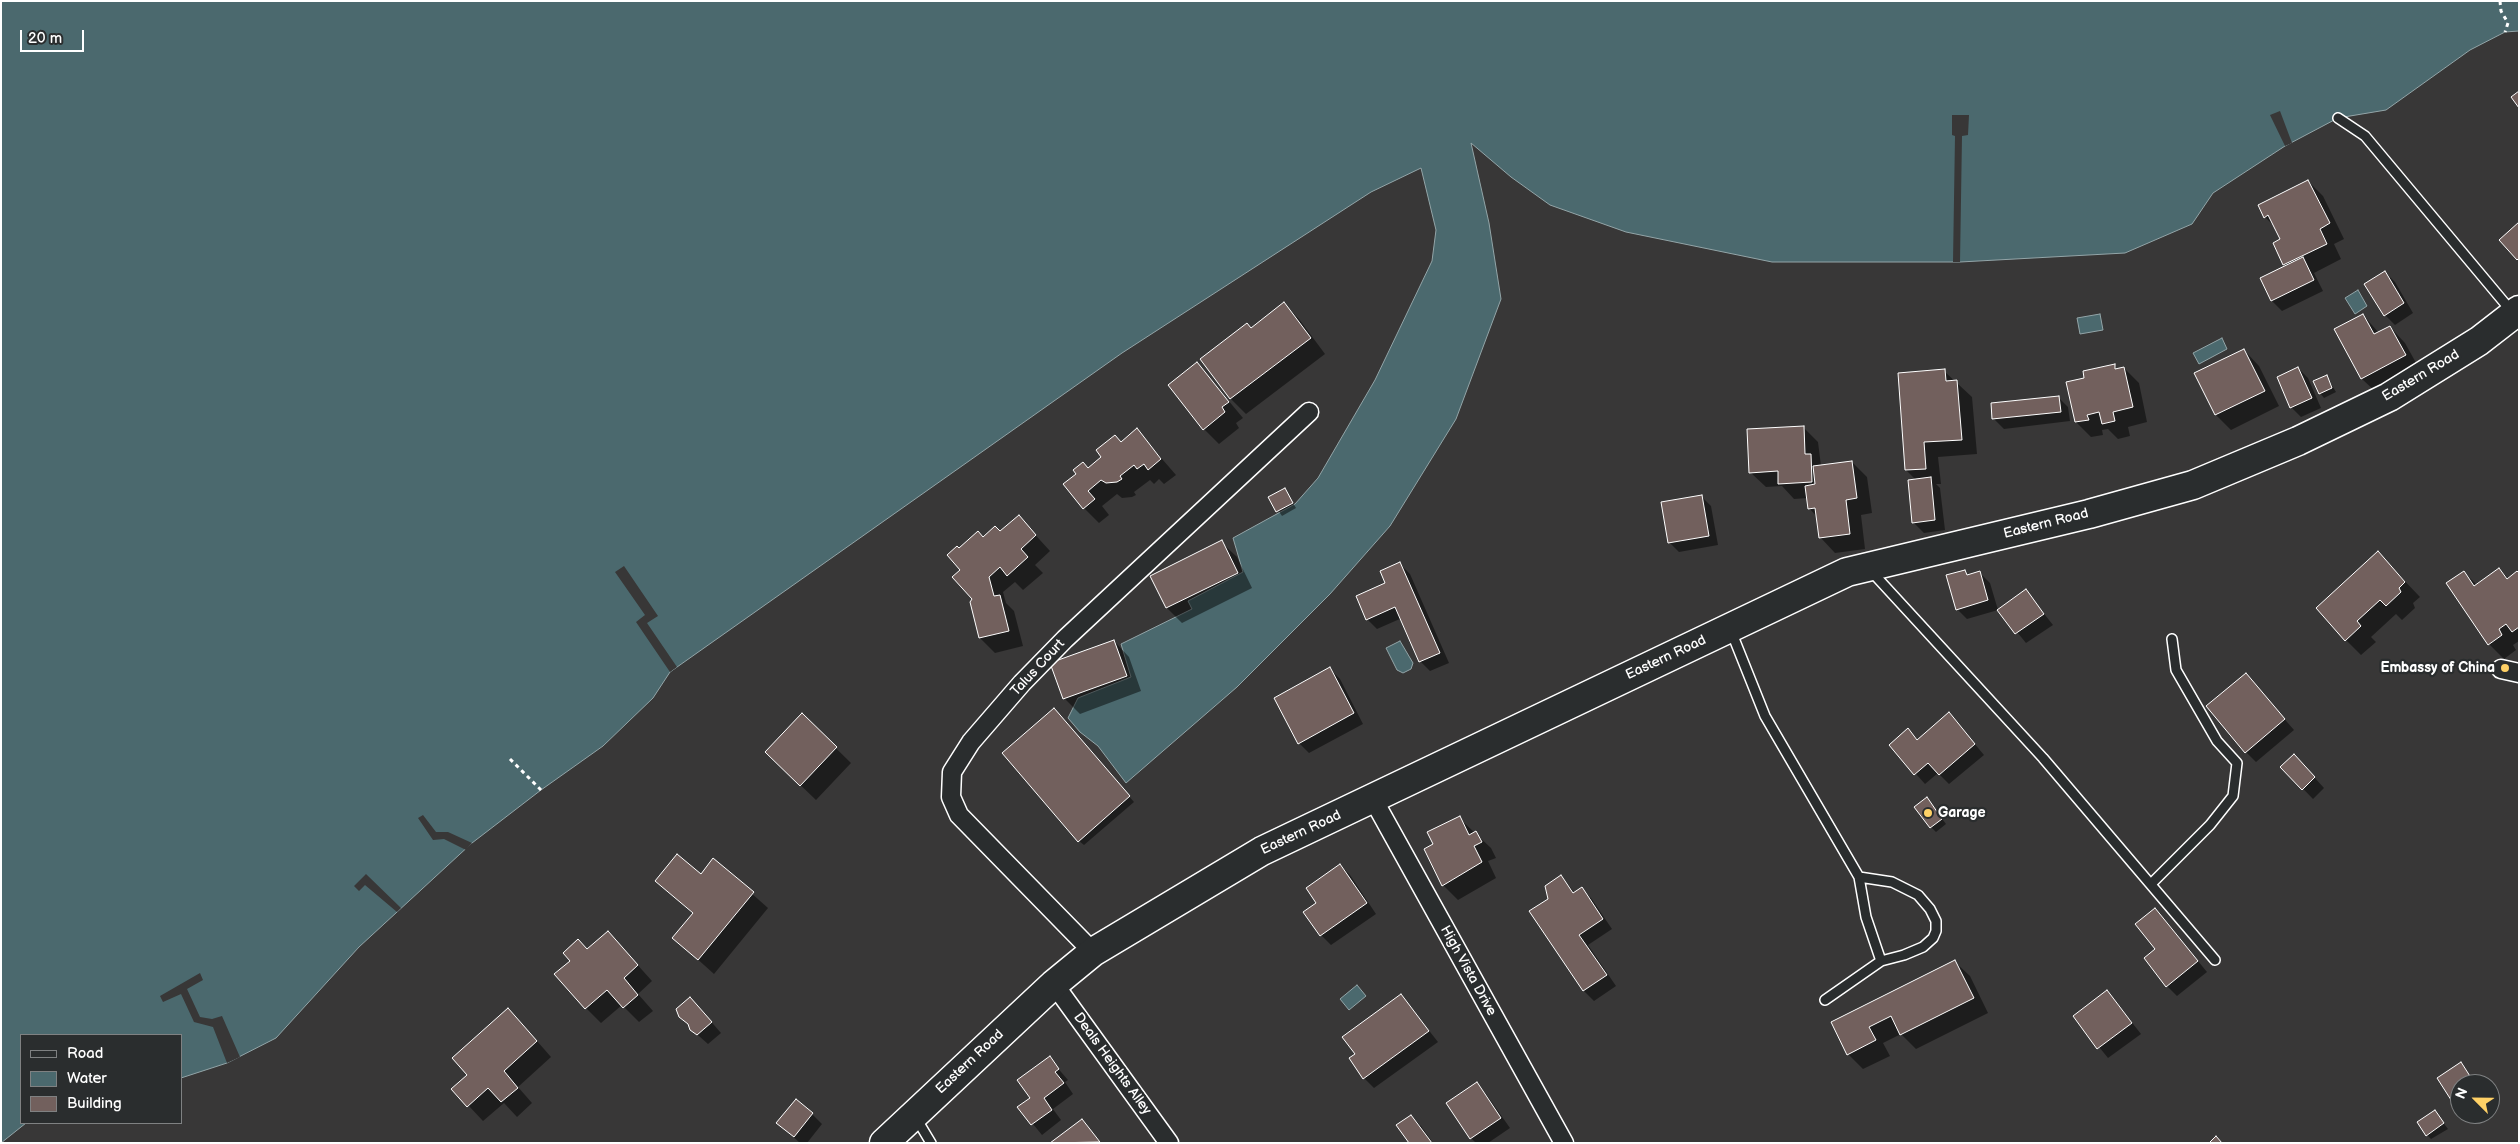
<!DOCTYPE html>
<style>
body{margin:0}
#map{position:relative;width:2520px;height:1144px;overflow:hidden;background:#383737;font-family:"Balsamiq Sans",sans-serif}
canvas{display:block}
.frame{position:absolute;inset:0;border:2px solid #fff;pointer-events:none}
.legend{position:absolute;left:20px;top:1034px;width:162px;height:90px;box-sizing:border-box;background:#2a2d2e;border:1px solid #7f8182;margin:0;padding:6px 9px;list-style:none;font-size:15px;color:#fff}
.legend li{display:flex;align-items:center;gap:10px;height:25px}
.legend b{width:25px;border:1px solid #7f8182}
.north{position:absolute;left:2450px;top:1074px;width:50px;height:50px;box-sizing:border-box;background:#2a2d2e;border:1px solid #7f8182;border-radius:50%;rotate:293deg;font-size:14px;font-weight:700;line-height:20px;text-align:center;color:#fff}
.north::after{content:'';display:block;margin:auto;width:18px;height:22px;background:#ffd166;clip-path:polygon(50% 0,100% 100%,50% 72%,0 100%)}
.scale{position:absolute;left:20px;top:30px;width:64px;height:22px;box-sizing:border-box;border:2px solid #fff;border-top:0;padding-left:6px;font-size:15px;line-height:18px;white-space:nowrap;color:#fff;-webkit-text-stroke:4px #2a2d2e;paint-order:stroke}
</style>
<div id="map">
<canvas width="2520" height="1144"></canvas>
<div class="frame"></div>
<ul class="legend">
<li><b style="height:6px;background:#2a2d2e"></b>Road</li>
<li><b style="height:14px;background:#4b696e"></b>Water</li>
<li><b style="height:14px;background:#72605d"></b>Building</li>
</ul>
<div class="north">N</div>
<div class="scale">20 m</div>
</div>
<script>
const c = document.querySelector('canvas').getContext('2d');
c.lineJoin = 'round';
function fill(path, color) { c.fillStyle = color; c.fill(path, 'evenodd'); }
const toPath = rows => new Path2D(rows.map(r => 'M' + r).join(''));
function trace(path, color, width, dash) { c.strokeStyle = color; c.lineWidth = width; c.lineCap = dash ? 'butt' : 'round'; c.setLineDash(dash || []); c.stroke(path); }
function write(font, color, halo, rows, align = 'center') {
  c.font = font + ' "Balsamiq Sans",sans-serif'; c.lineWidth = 4.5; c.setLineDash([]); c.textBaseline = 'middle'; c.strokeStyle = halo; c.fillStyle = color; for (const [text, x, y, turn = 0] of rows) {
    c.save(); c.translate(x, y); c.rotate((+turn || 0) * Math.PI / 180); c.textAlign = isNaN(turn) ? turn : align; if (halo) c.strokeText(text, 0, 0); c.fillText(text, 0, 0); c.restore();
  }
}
const water = toPath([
 [1,1,2519,1,2519,31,2505,32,2470,50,2386,110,2338,118,2285,146,2213,193,2192,224,2125,253,1960,262,1772,262,1626,232,1550,205,1511,177,1471,143,1489,223,1501,299,1456,419,1390,526,1330,594,1237,687,1126,783,1098,746,1080,732,1068,718,1078,698,1131,677,1121,644,1192,609,1188,601,1243,572,1233,538,1295,504,1318,478,1375,380,1432,261,1436,230,1421,168,1371,192,1122,353,670,672,653,698,603,746,541,790,472,843,359,947,276,1038,227,1063,181,1078,181,1035,21,1035,21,1123,26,1123,1,1143,1,1],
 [2358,290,2367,306,2355,314,2345,298,2358,290],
 [2100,314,2103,330,2080,334,2077,318,2100,314],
 [2222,338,2227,349,2199,364,2193,353,2222,338],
 [1400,641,1413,663,1411,669,1403,673,1397,670,1386,648,1400,641],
 [1357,985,1366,996,1349,1010,1340,999,1357,985]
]);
fill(water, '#4b696e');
trace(water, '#93a5a8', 1);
fill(toPath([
 [2280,111,2292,143,2285,146,2270,115],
 [1952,115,1969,115,1968,135,1962,136,1960,262,1953,262,1955,136,1952,135],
 [624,566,658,616,647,623,677,667,670,672,636,622,645,615,615,572],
 [423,815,436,832,448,832,472,843,466,850,444,839,433,840,418,818],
 [366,874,401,908,397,912,365,885,359,891,354,886],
 [200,973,203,980,187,989,200,1017,212,1019,222,1016,240,1057,227,1063,213,1027,194,1022,181,994,163,1002,160,996]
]), '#383737');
fill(toPath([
 [2308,181,2323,196,2344,239,2334,244,2341,259,2314,273,2323,291,2282,311,2272,301,2261,279,2286,267,2274,244,2282,240,2276,228,2265,217],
 [2385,272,2395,282,2413,313,2395,325,2385,315],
 [1284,304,1299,319,1325,354,1246,414,1231,399,1201,359,1252,329],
 [2363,315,2379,333,2390,327,2405,343,2420,370,2378,394,2362,379,2336,330],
 [2244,350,2259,366,2279,406,2231,430,2216,415,2196,374],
 [1197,363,1243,418,1236,423,1239,428,1219,444,1204,429],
 [2115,366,2118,370,2124,368,2139,383,2147,422,2128,427,2130,436,2118,439,2108,429,2102,430,2103,435,2091,437,2076,422,2086,379],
 [2298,368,2308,378,2321,408,2301,417,2291,407],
 [1944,371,1972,397,1977,454,1938,457,1941,484,1936,484,1940,488,1945,530,1924,533,1914,523,1916,480,1906,470],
 [2327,377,2336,392,2324,398,2320,393],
 [2058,397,2068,407,2070,421,2004,429,1994,419],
 [1803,427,1818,442,1821,466,1852,462,1867,477,1872,513,1861,515,1865,549,1835,553,1820,537,1817,517,1809,508,1808,498,1794,499,1782,486,1766,487,1750,472],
 [1137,430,1176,475,1164,484,1159,479,1154,484,1150,480,1134,492,1136,495,1132,497,1122,498,1117,494,1102,506,1109,515,1099,523,1084,508,1088,469],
 [1285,490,1296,508,1282,516,1270,498],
 [1701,496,1711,506,1718,545,1679,552,1669,542],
 [1019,517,1050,551,1035,565,1043,573,1023,590,1015,582,1003,592,1006,603,1014,611,1023,646,995,653,980,638,973,599,962,570,959,550,1000,533],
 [1221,542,1237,557,1252,588,1182,623,1167,608,1152,577],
 [2378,553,2420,597,2413,603,2415,608,2402,620,2396,614,2371,637,2376,642,2361,655,2346,640],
 [1400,564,1410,574,1449,663,1430,671,1420,661,1402,618,1377,629,1367,619],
 [2499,569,2509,579,2519,575,2519,641,2513,645,2516,650,2504,659,2489,644,2464,572,2477,585],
 [1964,571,1969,576,1980,573,1990,583,1998,610,1967,619,1957,609],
 [2026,591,2053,625,2026,643,1999,610],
 [1114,641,1129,657,1141,691,1080,714,1064,698],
 [1330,669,1340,679,1363,724,1309,753,1299,743],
 [2246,675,2294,730,2256,762,2246,752],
 [802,715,851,763,816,800,766,752],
 [1058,715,1134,802,1084,845,1079,841],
 [1958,724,1984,755,1949,784,1938,773,1925,784,1890,745,1908,730,1918,740],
 [2304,766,2324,788,2313,799,2282,767],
 [1931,804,1946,824,1936,832,1931,827],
 [1459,818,1491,848,1496,858,1488,861,1496,878,1458,900,1443,885,1435,845],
 [714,860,768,908,714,974,674,938,693,914,656,881,701,875],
 [1340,865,1350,875,1376,914,1331,945,1321,935],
 [1561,876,1575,893,1581,888,1591,898,1612,929,1588,945,1616,986,1594,1001,1584,991,1531,911,1549,899],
 [2155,909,2207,972,2177,996,2167,986,2156,949],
 [608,932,652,981,638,994,653,1011,639,1022,622,1005,601,1023,586,1008],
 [1954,961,1970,976,1988,1013,1916,1049,1901,1034,1883,1043,1890,1056,1863,1069,1848,1054,1833,1023],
 [2107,991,2141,1034,2108,1058,2074,1016],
 [1401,995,1438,1042,1374,1088,1364,1078,1356,1055],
 [700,1009,721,1033,708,1044,691,1029,690,1026],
 [523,1025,551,1057,518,1087,532,1103,517,1117,504,1103,483,1121,453,1089],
 [1049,1058,1068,1080,1065,1082,1073,1094,1053,1109,1061,1120,1042,1135,1019,1107,1032,1098],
 [2461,1064,2477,1084,2460,1084,2460,1108,2454,1102],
 [1476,1084,1486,1094,1510,1128,1488,1143,1476,1143,1471,1138],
 [2435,1112,2448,1129,2431,1139,2427,1135],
 [812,1114,822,1124,807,1143,800,1143,778,1123],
 [1411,1116,1421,1126,1433,1143,1411,1143],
 [1082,1121,1102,1143,1053,1143]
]), '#0007');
const building = toPath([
 [2519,91,2519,108,2511,97,2519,91],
 [2308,180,2330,223,2320,229,2327,244,2283,265,2273,243,2280,239,2268,215,2264,218,2258,205,2308,180],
 [2519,222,2519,258,2517,260,2499,240,2519,222],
 [2303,257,2314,280,2271,301,2260,278,2303,257],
 [2385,271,2404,303,2384,316,2364,284,2385,271],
 [1284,302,1311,338,1230,399,1200,359,1247,323,1251,328,1284,302],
 [2363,314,2374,334,2390,326,2406,355,2361,379,2334,329,2363,314],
 [2244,349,2265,391,2215,415,2194,373,2244,349],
 [1197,362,1229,402,1222,407,1225,412,1203,430,1168,385,1197,362],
 [2115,364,2115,369,2124,367,2133,407,2113,412,2115,421,2102,424,2099,412,2087,415,2089,420,2075,422,2066,382,2084,378,2083,371,2115,364],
 [2298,367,2312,398,2290,408,2277,377,2298,367],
 [1945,369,1946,381,1957,380,1962,440,1924,442,1926,469,1905,470,1898,373,1945,369],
 [2327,375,2332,388,2319,394,2313,381,2327,375],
 [2059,396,2061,412,1992,419,1991,403,2059,396],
 [1804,426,1805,454,1811,454,1812,482,1778,484,1778,471,1749,473,1747,429,1804,426],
 [1137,428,1161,459,1148,470,1144,464,1137,469,1134,465,1120,476,1122,479,1117,482,1106,483,1101,480,1088,491,1095,499,1083,509,1063,484,1076,474,1073,470,1083,462,1088,468,1101,457,1096,450,1115,435,1121,442,1137,428],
 [1852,461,1857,498,1846,500,1850,534,1819,538,1815,508,1808,509,1805,486,1815,484,1813,466,1852,461],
 [1931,477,1935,520,1912,523,1908,480,1931,477],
 [1285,488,1293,503,1276,512,1268,497,1285,488],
 [1702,495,1709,536,1668,543,1661,502,1702,495],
 [1019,515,1036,535,1021,549,1028,557,1007,576,1000,567,989,577,994,596,1000,595,1009,631,979,638,970,602,972,599,952,577,960,570,947,555,957,546,959,548,978,531,983,537,995,526,1000,531,1019,515],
 [1222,540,1238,573,1166,608,1150,576,1222,540],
 [2378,551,2405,582,2399,588,2401,592,2386,606,2380,600,2357,621,2361,626,2345,641,2316,608,2378,551],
 [1400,562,1440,653,1419,662,1395,607,1366,620,1356,596,1385,583,1380,571,1400,562],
 [2499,568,2507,579,2517,571,2519,573,2519,627,2512,632,2506,624,2499,629,2502,635,2488,645,2446,583,2464,571,2474,586,2499,568],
 [1965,570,1967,575,1980,571,1988,600,1956,610,1946,575,1965,570],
 [2026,589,2044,614,2015,634,1997,610,2026,589],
 [1114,640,1127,676,1063,699,1050,663,1114,640],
 [1330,667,1354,713,1298,744,1274,698,1330,667],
 [2246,673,2285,719,2245,753,2206,706,2246,673],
 [1054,708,1130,796,1078,842,1002,753,1054,708],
 [1949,712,1975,744,1939,775,1928,763,1914,775,1889,745,1908,728,1917,740,1949,712],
 [802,713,837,747,800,786,765,752,802,713],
 [2294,754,2315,777,2302,790,2280,767,2294,754],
 [1927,797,1942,819,1930,828,1914,807,1927,797],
 [1460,816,1469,835,1476,831,1482,842,1474,846,1482,862,1442,886,1424,849,1433,844,1427,832,1460,816],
 [677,854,701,874,713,858,754,892,698,960,672,938,693,913,655,881,677,854],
 [1340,864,1367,903,1320,936,1303,912,1316,903,1306,888,1340,864],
 [1561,875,1573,893,1582,887,1603,919,1579,935,1607,975,1583,991,1529,911,1548,899,1545,886,1561,875],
 [2155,908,2198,961,2166,987,2144,958,2155,949,2135,924,2155,908],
 [608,931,638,965,624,978,638,995,623,1008,607,990,585,1009,554,974,570,961,563,953,578,939,587,949,608,931],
 [1955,960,1974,998,1900,1035,1891,1016,1869,1027,1876,1040,1847,1055,1831,1022,1955,960],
 [2107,990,2132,1023,2097,1049,2073,1016,2107,990],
 [1401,994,1429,1031,1363,1079,1349,1058,1355,1054,1342,1037,1401,994],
 [690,997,712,1022,697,1035,690,1030,688,1024,679,1017,676,1009,690,997],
 [508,1008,537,1041,504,1071,518,1088,501,1102,488,1088,467,1107,451,1089,467,1075,452,1058,508,1008],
 [1050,1056,1059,1069,1055,1072,1064,1083,1044,1098,1052,1110,1031,1125,1017,1107,1030,1098,1017,1080,1050,1056],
 [2461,1062,2475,1084,2460,1084,2460,1098,2453,1103,2437,1078,2461,1062],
 [1477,1082,1501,1118,1470,1139,1446,1103,1477,1082],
 [796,1099,813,1113,794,1137,776,1123,796,1099],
 [2435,1110,2444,1123,2426,1136,2417,1122,2435,1110],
 [1411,1115,1432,1143,1409,1143,1396,1125,1411,1115],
 [1082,1119,1100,1142,1050,1143,1082,1119],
 [2216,1136,2222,1143,2209,1143,2216,1136]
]);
fill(building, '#72605d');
trace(building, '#fff', 1);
const service = toPath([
 [2338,118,2365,136,2513,313],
 [1871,571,2043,758,2215,960],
 [1731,631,1765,716,1859,877,1866,917,1881,961],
 [2151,884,2210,825,2233,796,2237,763,2217,741,2176,670,2172,639],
 [1825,1000,1881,961,1904,955,1923,947,1933,938,1936,931,1936,921,1930,909,1918,895,1892,882,1859,877],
 [916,1118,931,1143]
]);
const minor = toPath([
 [2501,669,2519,673],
 [1373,799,1564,1143],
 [1093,952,959,815,951,797,952,772,971,742,1022,683,1065,639,1309,412],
 [1054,984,1169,1143]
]);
const trunk = toPath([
 [884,1143,1054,984,1093,952,1262,851,1847,572,2089,514,2193,485,2298,441,2389,397,2479,341,2519,310]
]);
trace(service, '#fff', 12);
trace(minor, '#fff', 21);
trace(trunk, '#fff', 31);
trace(toPath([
 [2500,1,2501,11,2508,23,2505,32],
 [510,759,541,790]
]), '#fff', 3, [4, 4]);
trace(service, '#2a2d2e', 9);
trace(minor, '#2a2d2e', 18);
trace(trunk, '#2a2d2e', 28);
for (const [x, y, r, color] of [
 [2505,668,5,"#ffd166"],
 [1928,813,5,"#ffd166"]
]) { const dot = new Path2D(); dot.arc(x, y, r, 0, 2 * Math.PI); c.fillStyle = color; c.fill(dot); trace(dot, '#2a2d2e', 2); }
write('14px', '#fff', '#2a2d2e', [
 ["Eastern Road",2421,376,-31],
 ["Eastern Road",2046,524,-14],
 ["Eastern Road",1666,658,-25],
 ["Talus Court",1038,668,-47],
 ["Eastern Road",1301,833,-25],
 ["High Vista Drive",1468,971,61],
 ["Eastern Road",970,1062,-43],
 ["Deals Heights Alley",1112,1064,54]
]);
write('bold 14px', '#fff', '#2a2d2e', [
 ["Embassy of China",2495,668],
 ["Garage",1938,813,"left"]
], 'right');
</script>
